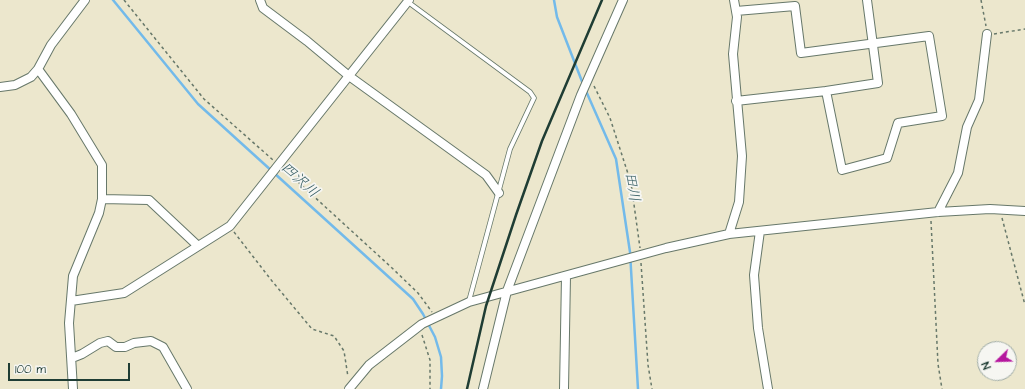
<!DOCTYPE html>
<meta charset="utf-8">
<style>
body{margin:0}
#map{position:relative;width:1025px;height:389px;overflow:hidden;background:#ece7cd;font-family:"Architects Daughter",sans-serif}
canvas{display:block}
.north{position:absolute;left:977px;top:341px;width:40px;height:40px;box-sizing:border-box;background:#f6f6f2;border:1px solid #a0aca6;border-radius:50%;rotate:247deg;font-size:11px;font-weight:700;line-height:16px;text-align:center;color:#1f3d34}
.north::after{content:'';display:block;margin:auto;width:14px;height:18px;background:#b5179e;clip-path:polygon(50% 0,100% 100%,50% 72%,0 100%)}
.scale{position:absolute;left:8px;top:363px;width:122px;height:18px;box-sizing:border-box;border:2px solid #1f3d34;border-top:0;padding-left:5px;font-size:12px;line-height:14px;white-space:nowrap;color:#1f3d34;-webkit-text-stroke:3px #f6f6f2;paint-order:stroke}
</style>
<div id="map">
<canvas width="1025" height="389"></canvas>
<div class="north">N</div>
<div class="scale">100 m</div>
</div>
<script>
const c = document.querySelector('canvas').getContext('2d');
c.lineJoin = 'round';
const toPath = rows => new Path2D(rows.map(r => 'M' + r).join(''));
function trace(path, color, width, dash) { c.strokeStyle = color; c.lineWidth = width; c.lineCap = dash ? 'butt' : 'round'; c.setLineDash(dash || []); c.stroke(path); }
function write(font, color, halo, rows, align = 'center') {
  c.font = font + ' "Architects Daughter","Klee One",sans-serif'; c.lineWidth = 3.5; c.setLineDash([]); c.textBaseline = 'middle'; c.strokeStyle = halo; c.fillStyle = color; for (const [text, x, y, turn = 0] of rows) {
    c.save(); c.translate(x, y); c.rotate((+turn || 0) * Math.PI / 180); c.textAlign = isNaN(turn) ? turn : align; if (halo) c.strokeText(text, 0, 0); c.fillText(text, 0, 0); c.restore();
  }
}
trace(toPath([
 [113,0,198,104,413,299,423,314,435,337,441,357,442,376,441,389],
 [554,0,557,17,583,84],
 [586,91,616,159,630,252,638,389]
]), '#73baea', 2.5);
const service = toPath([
 [408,2,530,92,534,98,510,149,469,301]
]);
const minor = toPath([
 [260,0,263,8,307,41,349,76,486,175,499,193],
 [736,11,795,6,801,53,929,36,942,116,898,123,887,158,842,170,826,91],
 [38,69,71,114,102,165,102,199,99,213,73,276,69,323,73,389],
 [0,87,15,85,31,77,38,69,51,45,85,0],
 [736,101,826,91,878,83,867,0],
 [102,199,149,200,198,246],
 [938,212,958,173,967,127,979,100,987,34],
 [760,231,754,275,758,328,768,389],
 [729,234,739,202,742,156,733,54,737,17,734,0],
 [71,301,124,293,230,226,409,0],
 [72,358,82,354,100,343,108,341,116,347,125,347,134,343,151,341,163,347,187,389],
 [349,389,369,365,422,324,469,302,666,248,729,234,938,212,990,209,1025,211],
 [483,389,507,291,581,95,623,0],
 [564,389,566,276]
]);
trace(service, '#67786a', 5.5);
trace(minor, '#67786a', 10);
trace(toPath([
 [124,0,204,99,273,160],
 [981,0,986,26],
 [994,34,1025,29],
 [594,86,610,118,631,183,640,248],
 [285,170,391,267,418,293,432,312],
 [1002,218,1025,305],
 [931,221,938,364,942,389],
 [234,232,272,281,312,329,334,336,344,351,348,377],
 [641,263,648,365,652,389],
 [422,335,430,360,430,389]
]), '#67786a', 1.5, [3, 3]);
trace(service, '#fff', 4);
trace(minor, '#fff', 8);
trace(toPath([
 [467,389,486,306,516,215,542,141,602,0]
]), '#1f3d34', 2.5);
write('italic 15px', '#345c62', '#f6f6f2', [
 ["四沢川",299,181,42],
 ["田川",631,187,81]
]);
</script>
